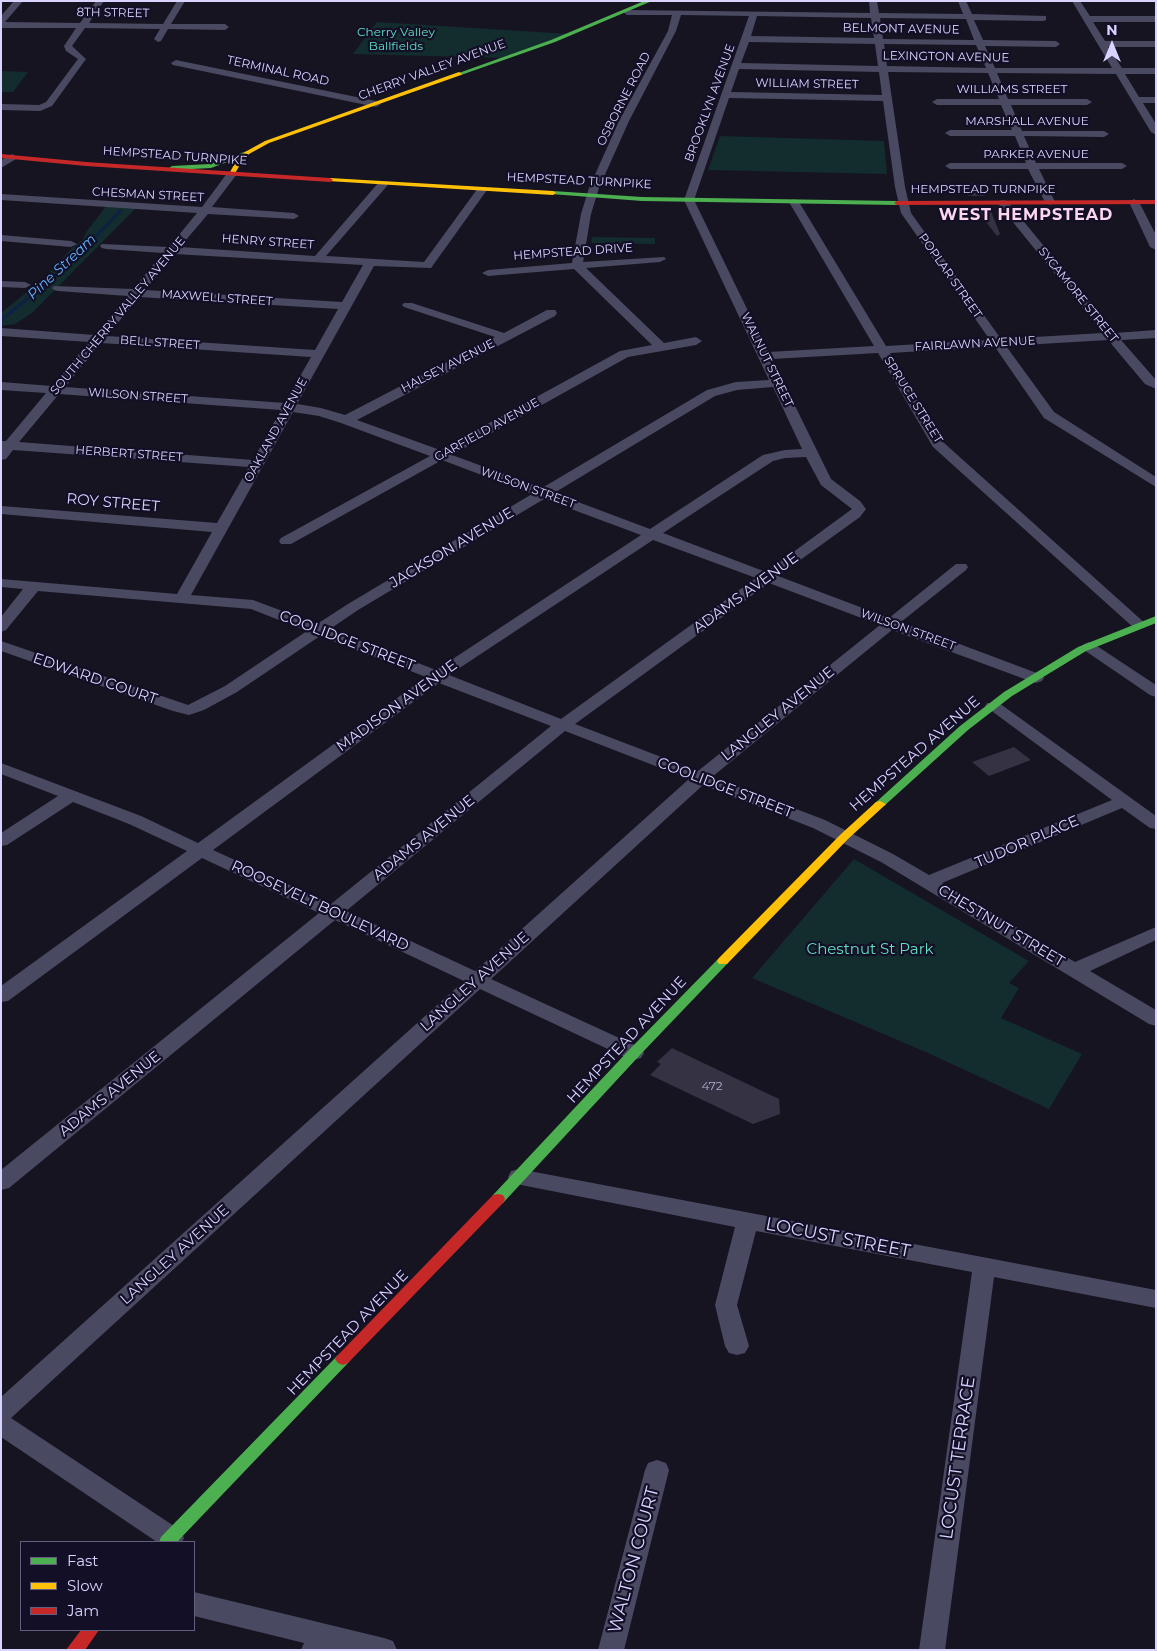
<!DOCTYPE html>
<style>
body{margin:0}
#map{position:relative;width:1157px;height:1651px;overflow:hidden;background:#161421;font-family:Montserrat,sans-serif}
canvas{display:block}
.frame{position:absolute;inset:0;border:2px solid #d9d4ff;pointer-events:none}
.legend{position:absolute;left:20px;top:1541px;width:175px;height:90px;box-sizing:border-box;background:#130f26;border:1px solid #625e7d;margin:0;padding:6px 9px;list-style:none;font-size:15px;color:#d9d4ff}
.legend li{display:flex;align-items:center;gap:10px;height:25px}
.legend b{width:25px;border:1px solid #625e7d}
.north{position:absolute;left:1087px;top:20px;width:50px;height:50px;-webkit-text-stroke:4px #130f26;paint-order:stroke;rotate:0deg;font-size:14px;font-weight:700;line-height:20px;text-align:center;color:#d9d4ff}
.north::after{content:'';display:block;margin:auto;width:18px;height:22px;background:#d9d4ff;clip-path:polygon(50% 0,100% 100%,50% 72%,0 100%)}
</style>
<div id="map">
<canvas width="1157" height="1651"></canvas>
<div class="frame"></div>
<ul class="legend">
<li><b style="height:6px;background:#4caf50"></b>Fast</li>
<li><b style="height:6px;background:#ffc107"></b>Slow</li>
<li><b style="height:6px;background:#c62828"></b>Jam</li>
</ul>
<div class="north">N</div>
</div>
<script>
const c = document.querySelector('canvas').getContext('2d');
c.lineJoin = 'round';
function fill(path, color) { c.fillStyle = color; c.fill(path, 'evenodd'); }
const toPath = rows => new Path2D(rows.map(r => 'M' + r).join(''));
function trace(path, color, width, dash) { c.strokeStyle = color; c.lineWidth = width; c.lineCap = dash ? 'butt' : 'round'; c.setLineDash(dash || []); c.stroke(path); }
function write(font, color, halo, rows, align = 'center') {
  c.font = font + ' Montserrat,sans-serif'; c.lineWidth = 4.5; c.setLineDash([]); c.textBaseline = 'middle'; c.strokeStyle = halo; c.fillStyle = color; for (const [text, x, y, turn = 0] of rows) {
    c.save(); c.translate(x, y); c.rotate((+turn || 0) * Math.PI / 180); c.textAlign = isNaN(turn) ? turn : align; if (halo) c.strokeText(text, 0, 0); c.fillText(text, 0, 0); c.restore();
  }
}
fill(toPath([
 [377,22,570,34,505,58,353,54],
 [1,71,28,72,13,92,1,92],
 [720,136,884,141,887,174,708,170],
 [107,205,137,207,32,313,15,324,1,326,1,313,43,279,70,250,83,239,87,231],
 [592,237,655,238,655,244,591,243],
 [854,859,1029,961,1009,983,1019,988,1001,1018,1082,1054,1049,1109,928,1053,752,978]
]), '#132c2d');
trace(toPath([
 [1,320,46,284,84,249,120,211]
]), '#0d2144', 3);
fill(toPath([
 [964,183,980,184,984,196,968,196],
 [976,209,990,209,1000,234,997,236],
 [1014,747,1031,760,989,776,972,762],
 [672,1048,779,1099,780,1114,753,1124,650,1075,661,1064,657,1062]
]), '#343243');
fill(toPath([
 [14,1,23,1,5,22,80,23,96,1,104,1,89,23,163,24,177,1,185,1,171,24,225,24,229,27,225,30,168,29,161,41,158,42,154,39,160,29,85,28,72,46,86,59,52,106,40,111,1,110,1,104,39,105,46,102,78,59,66,51,64,46,76,28,1,28,1,16,14,1],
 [869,1,877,1,879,13,963,14,958,1,966,1,972,14,1046,16,1046,20,1043,21,974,20,983,40,1056,41,1060,44,1056,47,985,46,995,68,1112,68,1072,1,1080,1,1090,16,1156,16,1156,22,1093,22,1105,41,1156,41,1156,47,1108,47,1122,68,1156,68,1156,74,1125,74,1139,97,1156,97,1156,103,1143,103,1156,124,1156,135,1151,132,1116,74,997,73,1008,99,1087,99,1092,102,1087,105,1011,105,1022,131,1104,131,1109,134,1104,137,1024,136,1036,163,1122,163,1127,166,1122,169,1039,169,1055,202,1050,205,1045,202,1028,169,950,169,945,166,950,163,1026,163,1015,136,950,136,945,133,950,130,1012,130,1001,105,937,105,932,102,937,99,999,99,988,73,888,72,905,187,911,213,1001,339,1103,333,999,205,998,203,999,201,1003,200,1007,201,1115,333,1156,330,1156,338,1121,340,1156,380,1156,389,1145,384,1108,340,1006,346,1054,412,1156,477,1156,487,1044,418,995,347,890,353,943,442,1147,625,1144,628,1134,628,933,447,878,353,772,359,831,479,860,501,866,509,860,517,778,576,889,618,956,564,966,564,968,567,966,570,901,622,1042,675,1044,678,1042,681,1036,683,1030,681,892,630,712,777,825,820,893,854,929,875,1112,800,985,706,987,703,999,703,1156,816,1156,829,1150,828,1122,808,942,883,1075,962,1156,927,1156,940,1090,971,1156,1010,1156,1026,1149,1024,881,862,813,828,703,785,491,979,641,1048,644,1053,641,1058,634,1060,627,1058,480,989,11,1418,180,1530,184,1538,182,1542,157,1542,1,1437,1,1397,464,981,335,920,9,1188,1,1190,1,1170,319,913,202,858,8,1001,1,1002,1,986,187,851,129,824,73,802,7,845,1,846,1,833,58,796,1,774,1,763,141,816,198,843,426,677,320,636,237,692,204,710,189,715,173,711,1,651,1,641,188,705,225,686,307,631,251,609,38,591,6,630,1,632,1,617,23,589,1,587,1,579,177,594,212,532,1,514,1,506,217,523,249,467,13,450,6,459,1,460,1,441,6,441,46,393,1,390,1,382,52,386,89,342,1,336,1,328,95,335,128,296,58,291,54,290,52,288,54,286,133,289,163,253,106,249,102,248,100,246,102,244,169,247,197,213,1,200,1,194,202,207,228,172,232,171,237,174,212,207,294,213,299,216,294,219,208,214,180,247,315,256,379,182,383,181,387,182,388,184,387,186,326,256,424,262,478,188,486,188,487,190,431,268,374,266,297,404,321,408,345,415,495,337,404,307,402,305,404,303,412,303,504,333,547,310,555,310,557,313,555,316,357,420,440,450,620,351,652,345,574,269,488,276,482,273,488,270,572,263,581,214,589,188,619,121,668,31,672,15,627,15,623,12,624,10,870,13,869,1],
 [681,15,749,16,684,200,769,380,736,382,707,390,542,488,452,455,628,357,696,345,702,341,696,337,664,343,586,268,660,262,666,259,664,257,583,262,591,214,599,188,629,121,676,31,681,15],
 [757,16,871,18,874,38,751,36,757,16],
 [880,18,966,19,974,40,883,39,880,18],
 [749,42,875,44,878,66,741,63,749,42],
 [884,44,976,45,986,68,887,66,884,44],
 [739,69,879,72,882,95,731,92,739,69],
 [729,98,883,101,895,187,901,213,990,340,886,346,799,202,794,199,789,202,874,346,768,352,694,200,729,98],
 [175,254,363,265,342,302,145,290,175,254],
 [139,297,338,309,315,350,107,336,139,297],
 [101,343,311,357,285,403,65,387,101,343],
 [773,387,802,449,785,450,763,455,650,529,554,493,715,396,737,390,773,387],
 [59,394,281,410,253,460,19,442,59,394],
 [293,412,319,416,341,423,430,456,281,538,279,541,281,544,291,544,442,460,532,494,348,604,317,624,253,600,191,595,293,412],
 [806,457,821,485,852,509,766,572,663,533,773,461,785,458,806,457],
 [544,499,641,535,436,670,330,629,358,610,544,499],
 [653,540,756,578,561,719,449,675,653,540],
 [769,583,880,625,698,771,575,724,769,583],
 [439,683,551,726,331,904,213,850,439,683],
 [565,731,689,779,475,971,346,911,565,731],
 [176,60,376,101,381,104,376,107,173,65,171,63,176,60],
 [12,154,17,157,16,159,1,168,1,160,12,154],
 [1134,199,1139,202,1156,235,1156,250,1150,247,1129,202,1134,199],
 [1,235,71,241,77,244,71,247,1,241,1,235],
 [1,281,25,282,31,285,25,288,1,287,1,281],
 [1089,642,1094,644,1156,685,1156,697,1150,695,1084,650,1081,647,1084,644,1089,642],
 [519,1169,1156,1290,1156,1308,994,1277,945,1650,919,1650,972,1272,756,1231,737,1305,749,1346,745,1353,737,1355,729,1353,725,1346,715,1305,735,1227,511,1183,508,1177,511,1171,519,1169],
 [657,1460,666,1463,669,1470,624,1650,598,1650,645,1470,648,1463,657,1460],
 [194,1592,384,1638,393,1641,397,1650,301,1650,304,1643,194,1616,194,1592]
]), '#4a4962');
fill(toPath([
 [644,1,652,1,555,42,461,75,456,74,551,40,644,1],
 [247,151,250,153,249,154,211,168,172,170,169,168,172,166,210,164,247,151],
 [553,191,642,197,897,201,900,203,897,205,642,201,551,194,551,192,553,191],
 [1156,616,1156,623,1086,651,1012,696,968,730,884,806,876,806,874,804,960,726,1004,692,1078,647,1156,616],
 [723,957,727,958,729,961,727,964,639,1056,503,1203,498,1204,493,1203,491,1199,493,1195,629,1050,719,958,723,957],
 [343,1353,348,1355,351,1359,348,1363,177,1542,159,1542,161,1537,338,1355,343,1353]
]), '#4caf50');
fill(toPath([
 [459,72,462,74,461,75,269,143,249,154,241,163,234,175,229,174,236,161,245,152,265,141,459,72],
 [330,178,553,191,556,193,553,195,328,181,327,180,330,178],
 [880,801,886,804,884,806,848,839,727,964,719,964,717,961,719,958,840,835,876,802,880,801]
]), '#ffc107');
fill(toPath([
 [1,154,86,162,330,178,333,180,330,182,86,166,1,158,1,154],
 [1156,200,1156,204,897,205,894,203,897,201,1156,200],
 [498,1194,503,1195,505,1199,503,1203,348,1363,343,1365,338,1363,335,1359,338,1355,493,1195,498,1194],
 [81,1630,99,1630,85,1650,66,1650,81,1630]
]), '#c62828');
write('12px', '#d9d4ff', '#130f26', [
 ["8TH STREET",113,13,1],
 ["BELMONT AVENUE",901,29,1],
 ["LEXINGTON AVENUE",946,57,1],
 ["CHERRY VALLEY AVENUE",432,70,-20],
 ["TERMINAL ROAD",278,71,12],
 ["WILLIAM STREET",807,84,1],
 ["WILLIAMS STREET",1012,89],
 ["OSBORNE ROAD",624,99,-63],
 ["BROOKLYN AVENUE",710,103,-70],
 ["MARSHALL AVENUE",1027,121],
 ["PARKER AVENUE",1036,154],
 ["HEMPSTEAD TURNPIKE",175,156,4],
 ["HEMPSTEAD TURNPIKE",579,181,3],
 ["HEMPSTEAD TURNPIKE",983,189],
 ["CHESMAN STREET",148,195,3],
 ["HENRY STREET",268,242,4],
 ["HEMPSTEAD DRIVE",573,252,-4],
 ["POPLAR STREET",950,276,55],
 ["SYCAMORE STREET",1078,295,51],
 ["MAXWELL STREET",217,298,4],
 ["SOUTH CHERRY VALLEY AVENUE",118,316,-50],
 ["BELL STREET",160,343,4],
 ["FAIRLAWN AVENUE",975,344,-3],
 ["WALNUT STREET",767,360,64],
 ["HALSEY AVENUE",448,366,-27],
 ["WILSON STREET",138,396,4],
 ["SPRUCE STREET",913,400,58],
 ["OAKLAND AVENUE",276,430,-61],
 ["GARFIELD AVENUE",487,430,-29],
 ["HERBERT STREET",129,454,4],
 ["WILSON STREET",528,488,20],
 ["WILSON STREET",908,630,20]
]);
write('12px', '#5fe0c0', '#130f26', [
 ["Cherry Valley",396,32],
 ["Ballfields",396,46]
]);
write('12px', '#b0acd0', null, [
 ["472",712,1086]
]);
write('italic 14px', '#62b6ff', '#130f26', [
 ["Pine Stream",62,267,-43]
]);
write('15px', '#d9d4ff', '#130f26', [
 ["ROY STREET",113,503,5],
 ["JACKSON AVENUE",452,548,-31],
 ["ADAMS AVENUE",746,593,-36],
 ["COOLIDGE STREET",347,641,21],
 ["EDWARD COURT",95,679,19],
 ["MADISON AVENUE",397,706,-36],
 ["LANGLEY AVENUE",778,714,-39],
 ["HEMPSTEAD AVENUE",915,754,-41],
 ["COOLIDGE STREET",725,788,21],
 ["ADAMS AVENUE",424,838,-39],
 ["TUDOR PLACE",1027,842,-23],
 ["ROOSEVELT BOULEVARD",320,906,25],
 ["CHESTNUT STREET",1001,926,31],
 ["LANGLEY AVENUE",475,982,-42],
 ["HEMPSTEAD AVENUE",627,1040,-47],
 ["ADAMS AVENUE",110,1094,-39],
 ["LANGLEY AVENUE",175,1255,-42],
 ["HEMPSTEAD AVENUE",348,1333,-46]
]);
write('15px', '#5fe0c0', '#130f26', [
 ["Chestnut St Park",870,950]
]);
c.letterSpacing = '1px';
write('bold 16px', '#ffd6f0', '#130f26', [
 ["WEST HEMPSTEAD",1026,215]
]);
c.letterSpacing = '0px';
write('18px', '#d9d4ff', '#130f26', [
 ["LOCUST STREET",838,1238,11],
 ["LOCUST TERRACE",958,1458,-82],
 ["WALTON COURT",634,1560,-75]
]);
</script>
